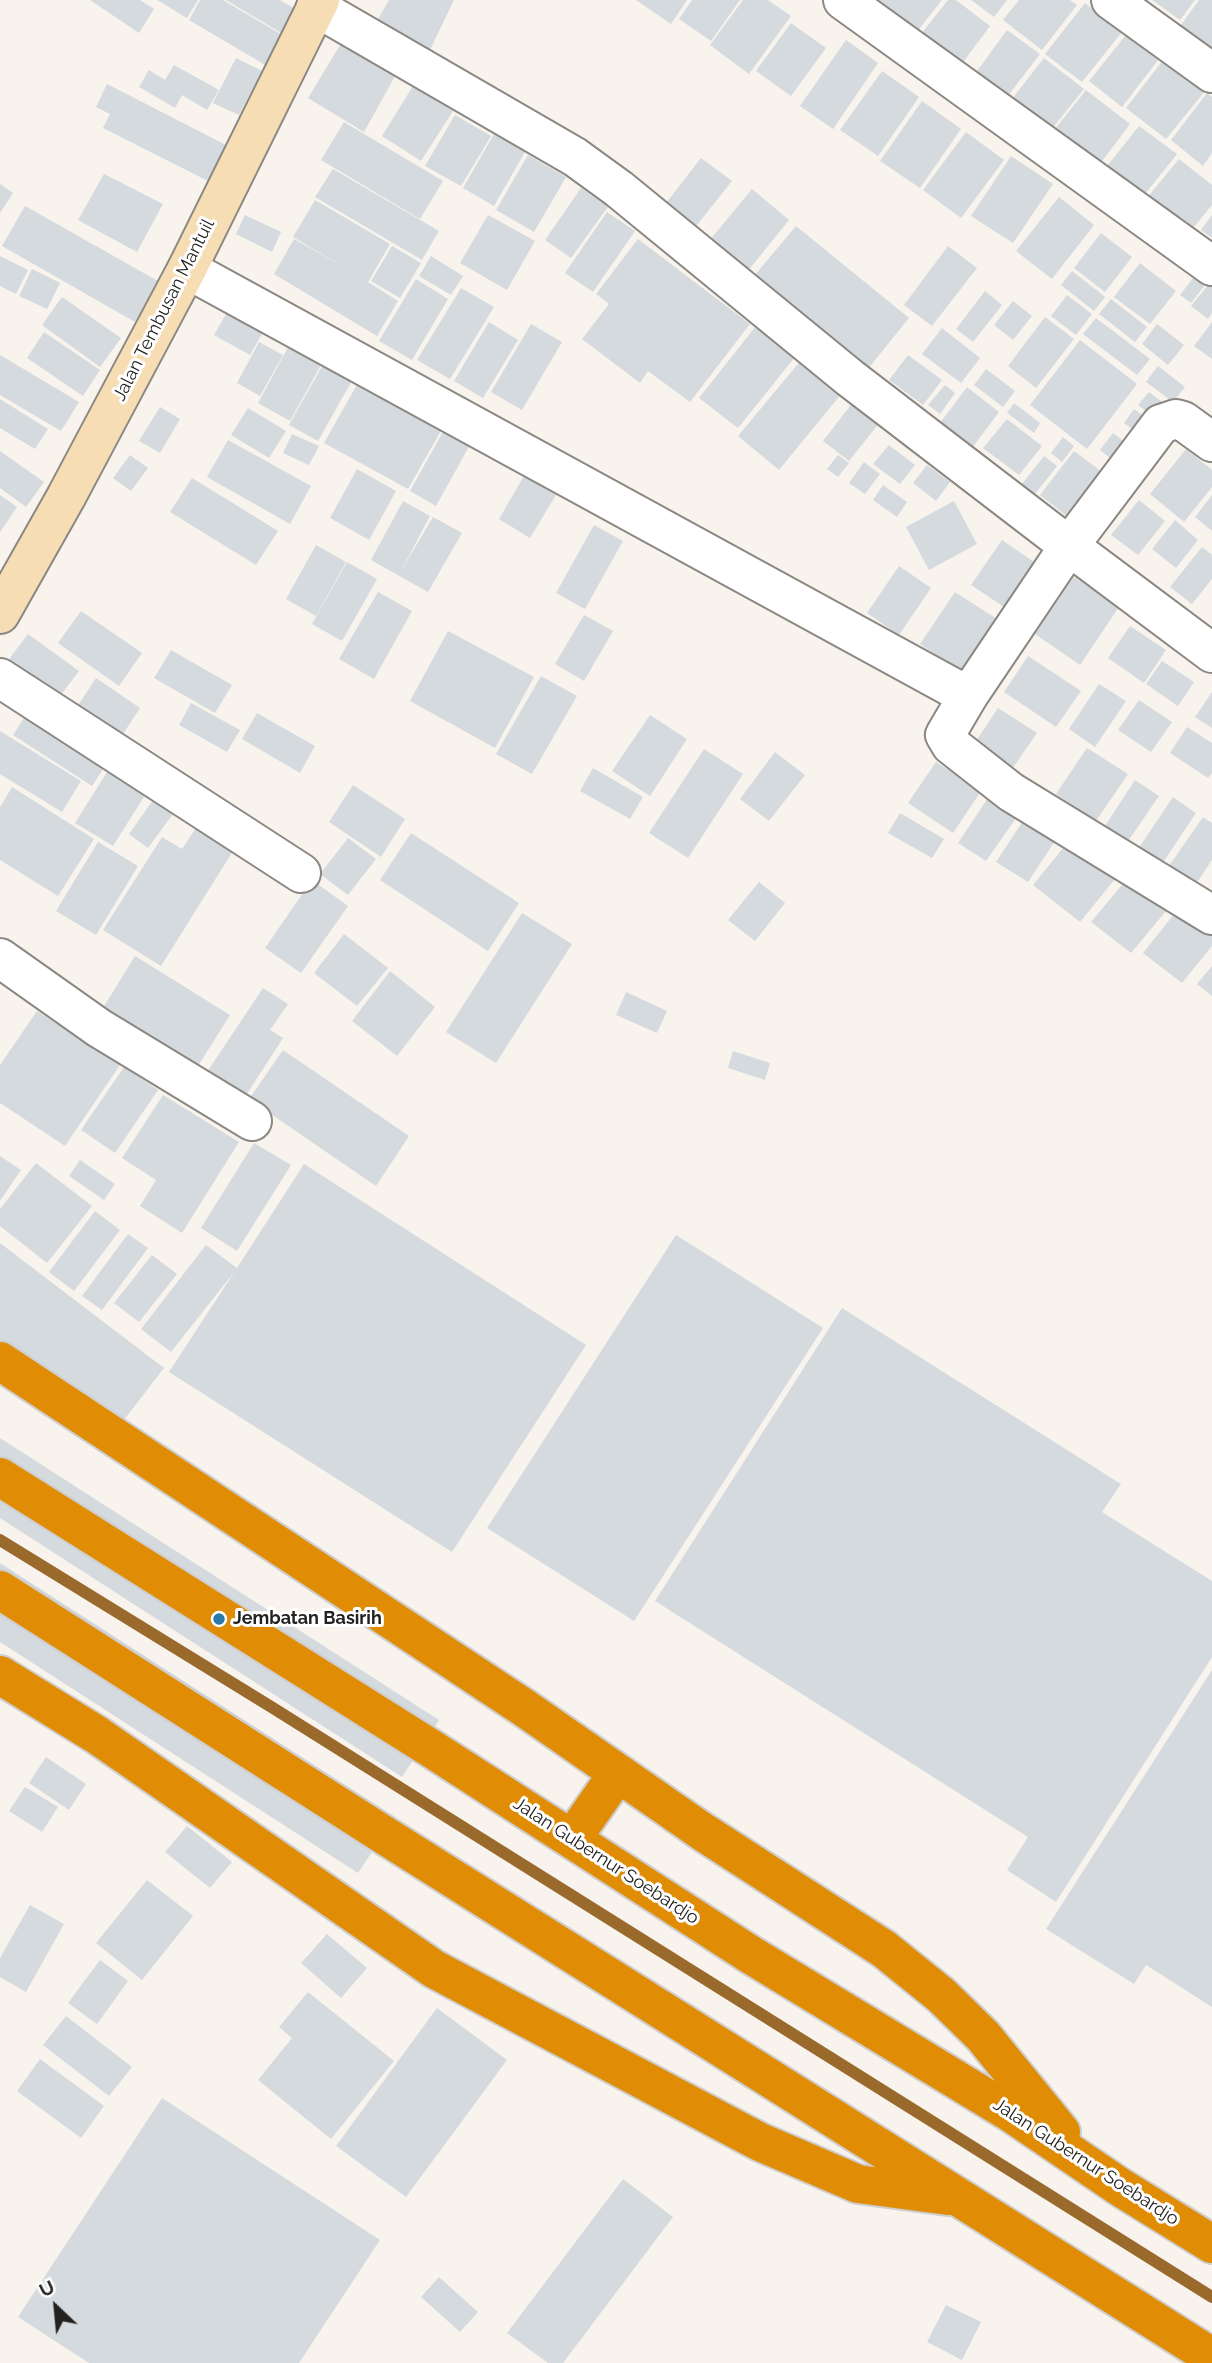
<!DOCTYPE html>
<style>
body{margin:0}
#map{position:relative;width:1212px;height:2363px;overflow:hidden;background:#f8f3ed;font-family:Raleway,sans-serif}
canvas{display:block}
.north{position:absolute;left:21px;top:2272px;width:70px;height:70px;-webkit-text-stroke:5px #fff;paint-order:stroke;rotate:334deg;font-size:19px;font-weight:700;line-height:28px;text-align:center;color:#232220}
.north::after{content:'';display:block;margin:auto;width:24px;height:32px;background:#232220;clip-path:polygon(50% 0,100% 100%,50% 72%,0 100%)}
</style>
<div id="map">
<canvas width="1212" height="2363"></canvas>
<div class="north">U</div>
</div>
<script>
const c = document.querySelector('canvas').getContext('2d');
c.lineJoin = 'round';
const toPath = rows => new Path2D(rows.map(r => 'M' + r).join(''));
function trace(path, color, width, dash) { c.strokeStyle = color; c.lineWidth = width; c.lineCap = dash ? 'butt' : 'round'; c.setLineDash(dash || []); c.stroke(path); }
function fill(path, color) { c.fillStyle = color; c.fill(path, 'evenodd'); }
function write(font, color, halo, rows, align = 'center') {
  c.font = font + ' Raleway,sans-serif'; c.lineWidth = 6; c.setLineDash([]); c.textBaseline = 'middle'; c.strokeStyle = halo; c.fillStyle = color; for (const [text, x, y, turn = 0] of rows) {
    c.save(); c.translate(x, y); c.rotate((+turn || 0) * Math.PI / 180); c.textAlign = isNaN(turn) ? turn : align; if (halo) c.strokeText(text, 0, 0); c.fillText(text, 0, 0); c.restore();
  }
}
trace(toPath([
 [0,1540,273,1708,1212,2297]
]), '#9a6a2d', 12);
fill(toPath([
 [90,0,140,0,154,9,139,33],
 [157,0,198,0,187,18],
 [200,0,223,0,284,36,267,66,189,20],
 [226,0,280,0,297,10,283,34],
 [389,0,454,0,430,50,377,21],
 [636,0,687,0,671,24],
 [692,0,740,0,711,41,679,19],
 [743,0,768,0,791,16,749,74,710,45],
 [872,0,942,0,916,33],
 [948,0,956,0,990,26,961,65,921,34],
 [971,0,1007,0,994,17],
 [1019,0,1070,0,1077,5,1042,50,1003,20],
 [1152,0,1195,0,1180,20],
 [1199,0,1212,0,1212,58,1173,36],
 [1085,3,1122,32,1082,82,1045,54],
 [791,23,826,48,791,96,756,71],
 [1007,30,1040,54,1007,97,975,74],
 [1130,30,1162,55,1122,107,1089,81],
 [345,37,399,69,364,132,308,98],
 [846,40,878,63,833,129,800,106],
 [236,58,262,71,239,115,213,103],
 [1044,58,1084,89,1051,130,1012,99],
 [1164,59,1205,91,1166,139,1126,108],
 [174,65,219,90,207,110,182,95,175,108,139,87,149,70,165,80],
 [882,71,919,97,878,156,840,130],
 [107,84,226,145,208,181,103,128,110,114,96,107],
 [413,86,453,111,421,161,382,136],
 [1086,90,1130,124,1100,164,1055,129],
 [1207,93,1212,97,1212,153,1203,166,1171,140],
 [922,101,961,129,920,188,880,161],
 [455,115,491,136,461,186,425,166],
 [344,122,443,181,420,219,321,160],
 [1139,126,1177,154,1137,204,1100,175],
 [966,132,1004,160,961,218,923,190],
 [494,134,525,152,494,206,463,188],
 [528,155,566,177,534,232,496,210],
 [1011,156,1053,184,1013,243,971,216],
 [701,158,732,181,693,230,663,207],
 [1179,159,1212,185,1212,205,1194,227,1181,217,1172,228,1142,204],
 [333,169,439,231,422,260,315,197],
 [104,174,163,204,137,252,78,220],
 [0,184,13,193,0,213],
 [581,188,608,207,571,258,545,240],
 [752,189,789,220,747,272,709,241],
 [1059,197,1094,225,1052,279,1016,251],
 [315,200,390,244,368,282,398,301,377,336,274,274,294,239,342,266,293,237],
 [25,206,158,281,135,322,2,246],
 [607,212,635,231,593,292,565,273],
 [245,215,281,232,272,252,236,234],
 [488,215,535,241,507,290,460,263],
 [1212,215,1212,238,1201,230],
 [796,226,909,318,863,375,749,282],
 [1101,233,1132,257,1105,292,1074,268],
 [638,239,750,324,690,402,648,371,640,383,582,339,609,304,596,294],
 [392,246,421,263,400,298,371,281],
 [948,246,977,268,932,326,904,305],
 [0,256,28,270,16,294,0,286],
 [431,256,463,276,451,295,419,276],
 [1140,263,1176,291,1150,324,1114,297],
 [32,269,60,283,47,309,19,296],
 [1072,271,1105,297,1094,311,1061,285],
 [1197,273,1208,281,1191,303,1180,295],
 [416,279,448,299,412,360,379,341],
 [1212,280,1212,313,1208,319,1191,306],
 [461,288,494,307,450,379,417,360],
 [985,291,1002,305,973,342,956,329],
 [1067,295,1092,314,1076,335,1051,316],
 [62,297,121,338,100,367,42,325],
 [1111,299,1147,327,1135,342,1099,314],
 [234,300,270,320,250,355,214,335],
 [1013,301,1032,316,1013,340,994,325],
 [1045,317,1074,339,1036,388,1008,366],
 [1096,318,1150,359,1137,375,1083,334],
 [489,322,518,340,483,398,454,381],
 [1212,322,1212,359,1194,346],
 [531,324,562,342,522,410,491,392],
 [1157,324,1184,345,1168,365,1142,344],
 [756,326,795,357,738,428,699,398],
 [942,328,980,358,961,383,922,354],
 [44,332,100,370,83,396,27,358],
 [293,338,326,356,290,421,258,403],
 [1080,340,1137,384,1087,449,1030,405],
 [259,342,283,355,260,396,237,383],
 [0,355,79,402,61,431,0,395],
 [908,355,942,380,923,405,889,380],
 [802,359,842,393,779,470,738,436],
 [325,361,354,377,318,441,289,425],
 [1158,366,1185,387,1173,402,1146,382],
 [986,369,1015,391,1003,407,974,385],
 [359,381,443,427,408,489,324,443],
 [945,385,955,393,940,414,928,405],
 [967,387,999,412,972,448,940,423],
 [1149,392,1170,408,1160,422,1138,405],
 [0,399,48,429,35,449,0,428],
 [853,402,880,422,849,461,823,441],
 [1014,403,1040,423,1034,433,1007,413],
 [160,407,180,419,160,453,139,441],
 [248,408,286,431,269,458,231,435],
 [1134,409,1153,423,1143,437,1124,423],
 [1007,419,1042,446,1019,475,983,448],
 [445,428,471,443,436,506,410,491],
 [1113,433,1131,447,1118,464,1100,450],
 [292,434,319,446,309,465,283,453],
 [1063,437,1074,446,1062,462,1051,453],
 [228,440,311,486,290,524,207,477],
 [889,445,915,465,900,484,873,464],
 [1186,449,1212,470,1212,487,1184,522,1150,494],
 [0,451,44,482,26,507,0,488],
 [1074,451,1102,472,1068,517,1040,495],
 [130,455,148,468,131,491,113,478],
 [838,455,849,463,838,477,827,469],
 [1044,456,1057,466,1035,494,1022,484],
 [864,462,880,474,865,494,849,483],
 [927,465,950,482,936,501,913,483],
 [357,469,396,491,369,540,330,518],
 [524,476,556,495,530,538,499,519],
 [192,478,278,531,256,565,170,512],
 [883,485,907,502,897,517,873,500],
 [0,495,17,507,0,532],
 [1212,495,1212,531,1195,517],
 [1139,500,1165,521,1138,555,1111,535],
 [403,501,430,516,401,571,433,517,462,533,428,592,371,560],
 [954,501,977,544,929,570,906,527],
 [1175,520,1198,540,1176,568,1152,549],
 [594,525,623,541,585,609,556,593],
 [1002,540,1037,564,1007,609,971,585],
 [316,545,346,562,316,616,286,599],
 [1202,547,1212,555,1212,579,1192,604,1170,587],
 [347,562,377,579,342,641,312,624],
 [899,566,931,588,899,635,867,613],
 [1074,577,1119,607,1080,665,1035,634],
 [378,592,412,611,374,679,339,659],
 [955,592,997,619,961,672,920,644],
 [81,611,142,653,119,686,58,643],
 [584,615,613,631,584,681,555,664],
 [1130,626,1166,650,1144,683,1108,658],
 [448,631,534,677,495,748,410,701],
 [28,634,79,671,54,704,3,667],
 [171,650,232,685,215,713,154,678],
 [1028,656,1081,691,1056,727,1004,692],
 [1162,661,1194,682,1178,706,1146,684],
 [541,676,577,696,532,774,496,754],
 [96,678,140,708,121,737,77,707],
 [1099,684,1126,701,1095,747,1069,729],
 [1212,692,1212,728,1195,717],
 [1139,700,1172,722,1151,752,1118,730],
 [191,703,240,730,227,752,179,725],
 [33,704,113,754,92,786,13,735],
 [998,708,1037,733,1012,769,974,744],
 [257,713,315,746,300,773,242,739],
 [650,715,687,739,650,796,612,771],
 [1187,727,1212,743,1212,773,1208,778,1170,753],
 [0,731,81,781,62,812,0,774],
 [1087,748,1128,774,1096,821,1056,794],
 [704,749,743,774,688,858,649,833],
 [775,752,805,775,769,821,740,799],
 [936,762,981,791,953,833,908,803],
 [593,768,643,797,630,819,580,791],
 [109,769,147,792,113,846,75,823],
 [1135,780,1159,796,1126,844,1103,829],
 [353,785,405,819,381,857,329,822],
 [12,787,94,839,58,896,0,860,0,807],
 [992,792,1021,811,986,861,958,843],
 [1173,797,1196,813,1162,864,1138,849],
 [153,800,173,814,148,848,129,834],
 [900,813,944,839,932,858,888,833],
 [1203,817,1212,823,1212,860,1194,887,1167,869],
 [1025,818,1057,838,1028,882,996,862],
 [196,828,233,851,161,966,103,930,162,837,182,849],
 [411,833,519,903,488,951,380,880],
 [348,838,376,859,348,895,320,874],
 [98,842,138,866,96,935,56,911],
 [1068,842,1115,879,1080,922,1033,885],
 [1131,874,1171,905,1131,953,1091,922],
 [312,880,348,906,301,973,265,948],
 [759,882,785,903,755,941,728,920],
 [1179,908,1212,933,1212,946,1182,983,1143,953],
 [522,913,572,944,496,1063,446,1032],
 [344,934,388,968,357,1006,314,973],
 [135,956,230,1015,198,1066,103,1008],
 [1212,966,1212,996,1197,984],
 [390,971,435,1007,397,1056,352,1021],
 [263,988,288,1004,270,1030,283,1038,243,1100,205,1075],
 [626,992,667,1011,657,1033,616,1015],
 [37,1011,120,1065,65,1146,0,1103,0,1065],
 [283,1050,409,1136,376,1186,249,1099],
 [733,1051,770,1063,765,1080,728,1068],
 [124,1067,158,1090,115,1153,81,1130],
 [163,1095,239,1142,182,1233,140,1206,156,1180,122,1158],
 [254,1143,291,1165,237,1251,201,1228],
 [0,1156,21,1170,0,1201],
 [80,1160,115,1184,104,1200,69,1176],
 [36,1163,92,1206,47,1263,0,1226,0,1209],
 [304,1164,586,1345,452,1552,169,1372,235,1271,171,1352,141,1329,206,1245,237,1268],
 [95,1211,120,1230,74,1291,49,1272],
 [128,1234,148,1248,102,1310,82,1296],
 [676,1235,823,1328,634,1621,487,1528],
 [0,1243,164,1368,117,1429,0,1340],
 [152,1255,177,1274,139,1322,114,1303],
 [842,1308,1121,1484,1102,1512,1212,1581,1212,1657,1056,1902,1007,1870,1028,1837,655,1601],
 [0,1438,439,1720,402,1777,0,1518],
 [0,1563,395,1817,358,1873,0,1642],
 [1212,1670,1212,2007,1146,1965,1134,1984,1046,1929],
 [46,1757,86,1784,69,1810,29,1783],
 [25,1787,58,1807,42,1832,9,1811],
 [187,1826,232,1862,210,1888,165,1852],
 [147,1880,193,1916,142,1980,96,1943],
 [30,1905,64,1924,26,1992,0,1977,0,1958],
 [327,1934,367,1968,341,1998,301,1963],
 [100,1960,128,1981,97,2024,68,2003],
 [308,1992,394,2061,331,2139,258,2080,292,2038,279,2027],
 [437,2008,507,2060,406,2197,336,2146],
 [66,2016,132,2067,109,2096,43,2045],
 [40,2059,104,2106,81,2138,17,2091],
 [162,2098,380,2240,299,2363,89,2363,18,2317],
 [623,2179,673,2217,563,2363,548,2363,507,2333],
 [439,2277,478,2312,460,2332,421,2297],
 [946,2305,981,2322,962,2360,927,2342]
]), '#d4dade');
const street = toPath([
 [843,0,1212,266],
 [1111,0,1212,73],
 [316,7,575,157,619,189,850,378,1069,546,1212,653],
 [187,269,968,696],
 [1212,442,1183,421,1176,419,1161,424,1069,546,968,696,945,735,951,745,1011,792,1212,915],
 [0,678,301,873],
 [0,958,99,1028,252,1121]
]);
const secondary = toPath([
 [0,614,66,497,187,269,320,0]
]);
const highway = toPath([
 [0,1361,523,1707,703,1832,884,1949,941,1995,983,2036,1061,2132],
 [0,1477,432,1749,751,1955,1011,2113,1120,2187,1212,2244],
 [0,1590,384,1835,1212,2357],
 [0,1675,97,1735,434,1969,760,2142,858,2184,948,2196],
 [572,1839,618,1773]
]);
trace(street, '#8b8782', 42);
trace(secondary, '#8b8782', 42);
trace(highway, '#cfcece', 42);
trace(street, '#fff', 38);
trace(secondary, '#f6ddb4', 38);
trace(highway, '#e08d05', 38);
for (const [x, y, r, color] of [
 [219,1619,7,"#287aab"]
]) { const dot = new Path2D(); dot.arc(x, y, r, 0, 2 * Math.PI); c.fillStyle = color; c.fill(dot); trace(dot, '#fff', 2.5); }
write('18px', '#232220', '#fff', [
 ["Jalan Tembusan Mantuil",164,310,-63],
 ["Jalan Gubernur Soebardjo",606,1861,33],
 ["Jalan Gubernur Soebardjo",1086,2162,33]
]);
write('bold 18px', '#232220', '#fff', [
 ["Jembatan Basirih",233,1619]
], 'left');
</script>
